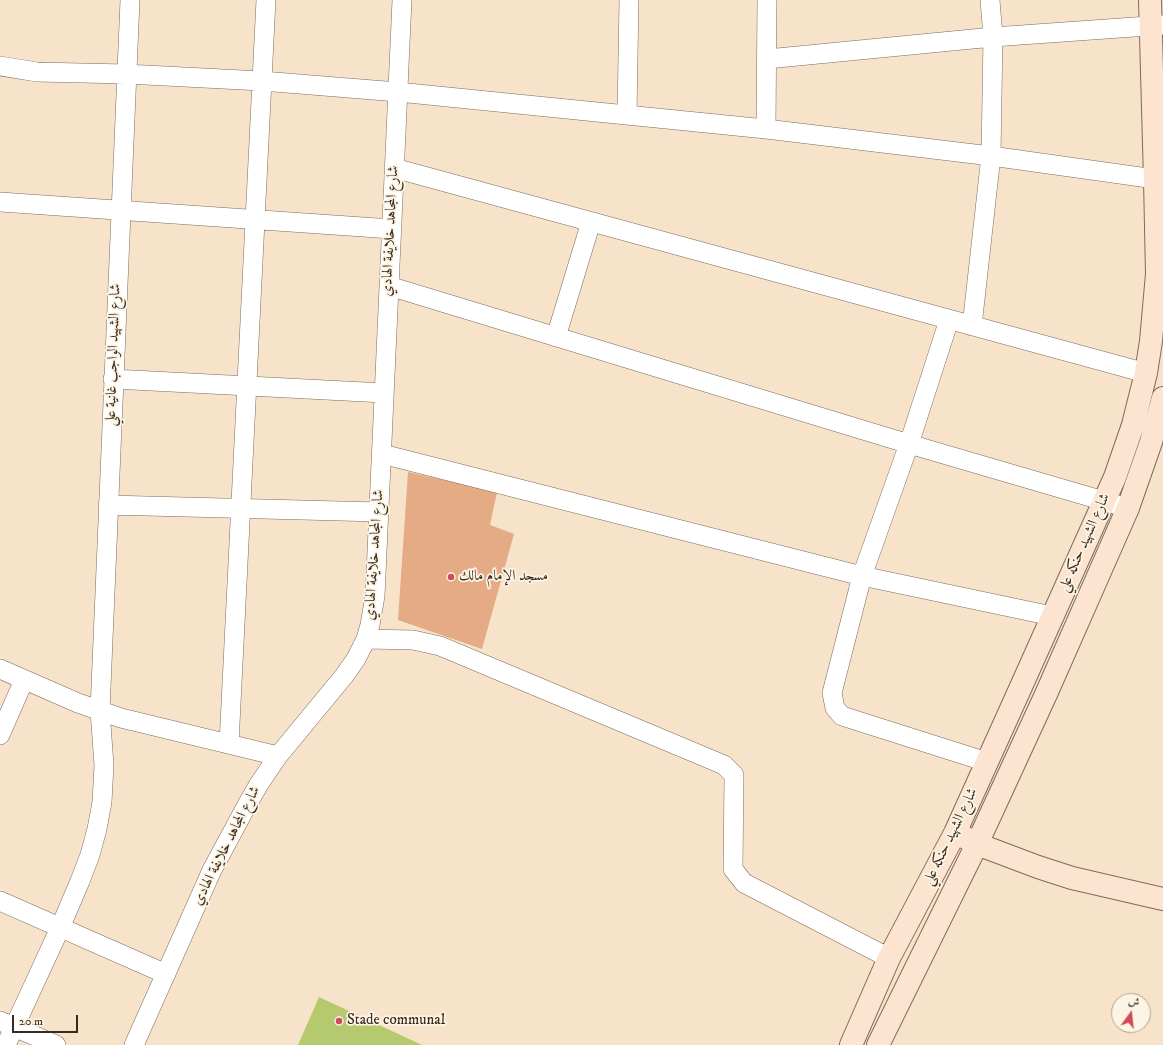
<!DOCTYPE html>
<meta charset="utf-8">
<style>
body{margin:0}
#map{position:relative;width:1163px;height:1045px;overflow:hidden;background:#f7e3ca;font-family:"IM FELL DW Pica",Amiri,serif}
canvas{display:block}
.north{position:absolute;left:1111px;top:993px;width:40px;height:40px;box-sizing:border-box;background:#fcf5e5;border:1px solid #afa495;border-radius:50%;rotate:15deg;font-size:11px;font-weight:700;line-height:16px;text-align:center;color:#3b2a1e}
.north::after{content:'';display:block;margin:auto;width:14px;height:18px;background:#d1495b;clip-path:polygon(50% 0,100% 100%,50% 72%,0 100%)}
.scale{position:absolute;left:12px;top:1015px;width:66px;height:18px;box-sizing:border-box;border:2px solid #3b2a1e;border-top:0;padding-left:5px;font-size:12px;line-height:14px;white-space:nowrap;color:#3b2a1e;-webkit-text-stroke:3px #fcf5e5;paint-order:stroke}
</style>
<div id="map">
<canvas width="1163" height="1045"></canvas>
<div class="north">ش</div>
<div class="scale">20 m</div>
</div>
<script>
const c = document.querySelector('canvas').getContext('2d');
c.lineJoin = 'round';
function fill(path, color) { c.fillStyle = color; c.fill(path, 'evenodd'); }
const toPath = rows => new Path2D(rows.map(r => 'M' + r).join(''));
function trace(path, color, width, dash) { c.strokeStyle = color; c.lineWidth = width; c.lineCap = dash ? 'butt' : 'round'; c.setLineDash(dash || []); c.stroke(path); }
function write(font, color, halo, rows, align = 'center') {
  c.font = font + ' "IM FELL DW Pica",Amiri,serif'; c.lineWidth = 3.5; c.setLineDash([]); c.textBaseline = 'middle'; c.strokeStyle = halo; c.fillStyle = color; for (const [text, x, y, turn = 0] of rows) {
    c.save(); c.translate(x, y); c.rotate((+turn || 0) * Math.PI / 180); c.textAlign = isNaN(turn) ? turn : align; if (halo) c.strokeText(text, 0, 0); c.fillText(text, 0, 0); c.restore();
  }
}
fill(toPath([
 [319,997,422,1045,298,1045]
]), '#b5ca6e');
fill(toPath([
 [408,472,497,492,490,525,514,534,482,649,398,620]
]), '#e4ab85');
const street = toPath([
 [767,59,993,37,1163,25],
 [0,66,37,72,126,74,262,81,398,92,766,129,991,156,1163,180],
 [627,115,629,0],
 [766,129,767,0],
 [394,168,1146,373],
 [0,202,392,229],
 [389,286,909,444,1128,508],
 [949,320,909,444,862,576,832,693,835,708,842,716,987,762],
 [972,326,991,156,993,37,990,0],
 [556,337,591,222],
 [113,379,384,393],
 [382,454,862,576,1052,616],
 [108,505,379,512],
 [366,639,413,640,440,646,724,765,734,775,733,869,744,883,889,958],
 [0,669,78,703,121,718,278,756],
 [0,735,24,680],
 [229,744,266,0],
 [0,901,166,974],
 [0,1021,56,1045],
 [6,1045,60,928,80,881,90,855,97,829,102,802,104,765,100,711,130,0],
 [134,1045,212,870,247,805,259,784,278,756,344,676,356,659,366,639,370,625,375,596,402,0]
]);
const secondary = toPath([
 [964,837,977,844,1038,867,1072,878,1163,899],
 [851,1045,889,958,955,833,1020,689,1115,477,1133,425,1146,373,1151,341,1157,274,1155,179,1150,0],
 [878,1045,977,844,1047,692,1128,508,1151,442,1163,398]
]);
trace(street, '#7d6b5a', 20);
trace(secondary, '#7d6b5a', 24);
trace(street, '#fff', 19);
trace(secondary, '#fde4d1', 22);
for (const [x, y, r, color] of [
 [451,577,4,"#d1495b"],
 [339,1021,4,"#d1495b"]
]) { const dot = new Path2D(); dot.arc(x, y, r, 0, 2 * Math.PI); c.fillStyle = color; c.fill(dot); trace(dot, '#fcf5e5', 1.5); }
write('15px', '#3b2a1e', '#fcf5e5', [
 ["شارع المجاهد خلايفة الهادي",391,231,-87],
 ["شارع الشهيد الواجب غانية علي",114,355,-88],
 ["شارع الشهيد حنكه علي",1085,543,-66],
 ["شارع المجاهد خلايفة الهادي",375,555,-86],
 ["شارع الشهيد حنكه علي",951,837,-64],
 ["شارع المجاهد خلايفة الهادي",227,846,-63]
]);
write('15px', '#3b2a1e', '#fcf5e5', [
 ["مسجد الإمام مالك",459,577],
 ["Stade communal",347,1021]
], 'left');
</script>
